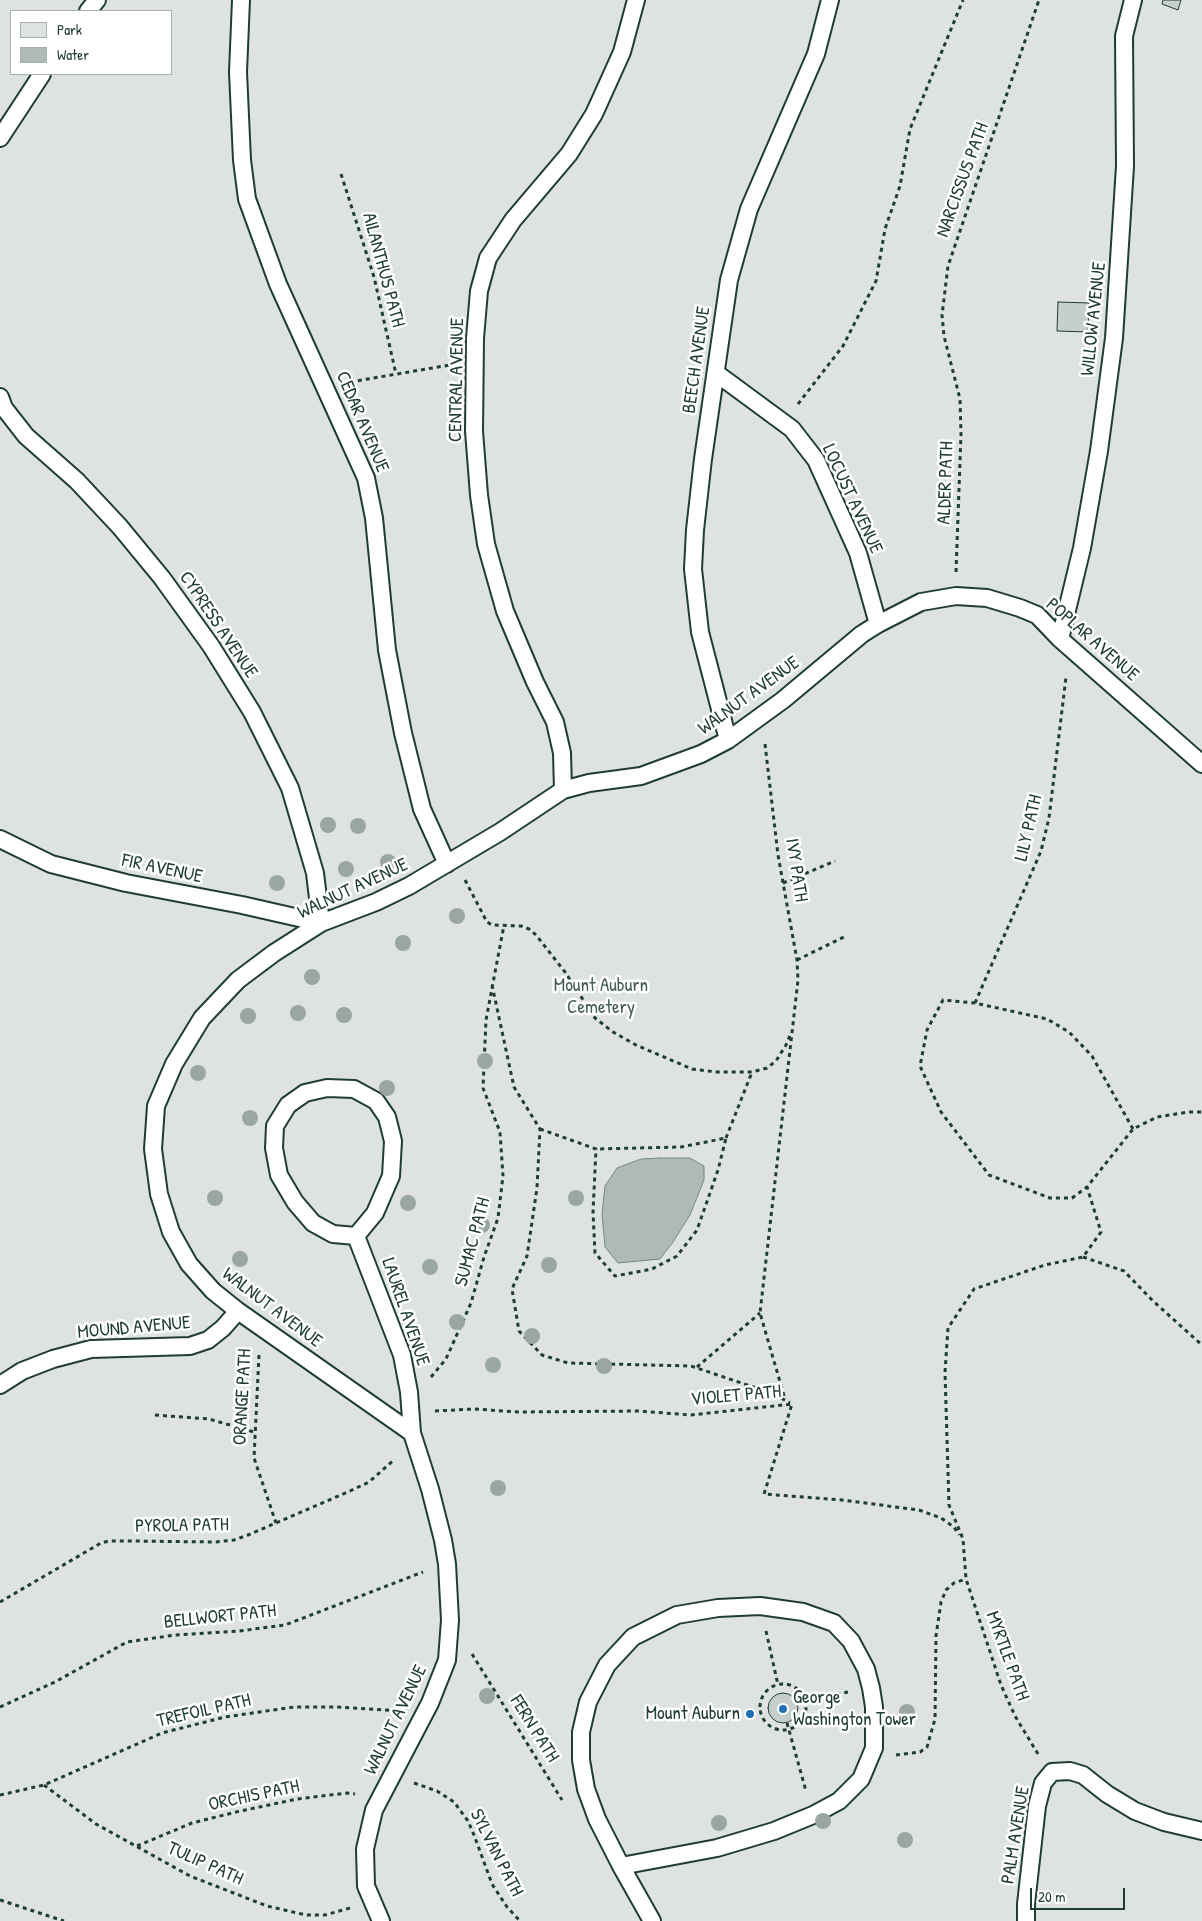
<!DOCTYPE html>
<style>
body{margin:0}
#map{position:relative;width:1202px;height:1921px;overflow:hidden;background:#fff;font-family:"Patrick Hand",sans-serif}
canvas{display:block}
.legend{position:absolute;left:10px;top:10px;width:162px;height:65px;box-sizing:border-box;background:#fff;border:1px solid #a5b1ae;margin:0;padding:6px 9px;list-style:none;font-size:15px;color:#1f3d34}
.legend li{display:flex;align-items:center;gap:10px;height:25px}
.legend b{width:25px;border:1px solid #a5b1ae}
.scale{position:absolute;left:1030px;top:1888px;width:95px;height:22px;box-sizing:border-box;border:2px solid #1f3d34;border-top:0;padding-left:6px;font-size:15px;line-height:18px;white-space:nowrap;color:#1f3d34;-webkit-text-stroke:4px #fff;paint-order:stroke}
</style>
<div id="map">
<canvas width="1202" height="1921"></canvas>
<ul class="legend">
<li><b style="height:14px;background:#dee3e2"></b>Park</li>
<li><b style="height:14px;background:#afbab7"></b>Water</li>
</ul>
<div class="scale">20 m</div>
</div>
<script>
const c = document.querySelector('canvas').getContext('2d');
c.lineJoin = 'round';
function fill(path, color) { c.fillStyle = color; c.fill(path, 'evenodd'); }
const toPath = rows => new Path2D(rows.map(r => 'M' + r).join(''));
function trace(path, color, width, dash) { c.strokeStyle = color; c.lineWidth = width; c.lineCap = dash ? 'butt' : 'round'; c.setLineDash(dash || []); c.stroke(path); }
function write(font, color, halo, rows, align = 'center') {
  c.font = font + ' "Patrick Hand",sans-serif'; c.lineWidth = 5; c.setLineDash([]); c.textBaseline = 'middle'; c.strokeStyle = halo; c.fillStyle = color; for (const [text, x, y, turn = 0] of rows) {
    c.save(); c.translate(x, y); c.rotate((+turn || 0) * Math.PI / 180); c.textAlign = isNaN(turn) ? turn : align; if (halo) c.strokeText(text, 0, 0); c.fillText(text, 0, 0); c.restore();
  }
}
fill(toPath([
 [0,0,1202,0,1202,1921,0,1921],
 [11,11,171,11,171,74,11,74]
]), '#dee3e2');
const water = toPath([
 [660,1158,690,1158,704,1166,704,1180,690,1215,673,1242,660,1259,618,1263,605,1247,602,1214,605,1186,617,1168,641,1159,660,1158]
]);
fill(water, '#afbab7');
trace(water, '#758883', 1);
const building = toPath([
 [1163,0,1181,0,1178,10,1162,4,1163,0],
 [1058,302,1089,303,1088,332,1057,331,1058,302],
 '768 1708a15 15 0 1 1 30 0a15 15 0 1 1-30 0Z'
]);
fill(building, '#c7cfcc');
trace(building, '#1f3d34', 1);
const service = toPath([
 [241,0,238,72,242,160,247,199,278,284,366,478,374,518,387,650,403,733,422,809,447,864],
 [88,11,97,0],
 [0,138,42,74],
 [716,373,792,429,816,460,858,553,878,624],
 [0,397,4,408,26,436,77,481,120,527,162,578,211,646,252,712,290,788,315,873,321,923],
 [1060,639,1082,548,1099,451,1114,338,1125,166,1124,36,1133,0],
 [728,740,700,632,693,569,695,530,703,459,729,280,749,209,816,54,830,0],
 [563,790,562,753,555,722,535,682,505,611,486,544,479,495,474,431,475,338,479,291,488,258,513,220,569,154,594,114,622,52,636,0],
 [0,839,51,864,126,883,242,905,321,923],
 [356,1236,333,1234,313,1223,295,1202,279,1175,274,1148,275,1126,288,1105,305,1093,327,1088,354,1089,376,1101,387,1117,393,1141,391,1176,375,1213,356,1236,402,1355,409,1392,412,1433],
 [0,1385,22,1371,53,1359,91,1349,190,1346,208,1340,223,1328,238,1311],
 [621,1866,717,1848,774,1831,813,1815,839,1801,861,1779,874,1748,874,1707,871,1688,866,1669,851,1641,834,1623,803,1612,760,1606,718,1608,677,1615,633,1637,607,1665,588,1702,581,1732,581,1760,586,1789,597,1819,621,1866,652,1921],
 [381,1921,366,1886,365,1849,374,1810,430,1703,447,1660,450,1620,447,1564,443,1540,430,1489,412,1433,238,1311,213,1291,189,1264,171,1232,159,1194,153,1149,156,1106,174,1064,202,1018,238,980,274,953,321,923,376,902,409,886,500,832,563,790,589,783,641,776,701,754,728,740,783,700,862,634,878,624,921,602,956,596,987,598,1020,608,1037,615,1060,639,1202,764],
 [1026,1921,1026,1904,1037,1806,1043,1783,1052,1772,1070,1771,1083,1775,1107,1794,1135,1811,1164,1822,1202,1831]
]);
trace(service, '#1f3d34', 20);
trace(toPath([
 [341,174,374,277,396,374],
 [350,382,450,365],
 [798,404,843,346,876,281,885,229,900,186,910,129,963,0],
 [956,572,961,434,960,399,944,336,942,315,948,266,1039,0],
 [765,744,778,855,797,960,798,980,760,1313,785,1399],
 [465,880,487,922,492,925,521,926,529,929,536,935,565,972,595,1018,613,1032,636,1045,692,1069,717,1072,752,1072,767,1068,776,1061,786,1045,791,1033],
 [783,883,835,861],
 [797,960,844,937],
 [492,985,514,1087,540,1129,537,1188,527,1256,512,1289,519,1331,542,1355,568,1363,691,1366,774,1394,790,1403],
 [975,1003,1041,851,1049,818,1066,677],
 [540,1129,596,1149,593,1212,595,1253,615,1276,652,1269,677,1256,697,1230,718,1170,726,1138,681,1147,596,1149],
 [1133,1129,1092,1056,1069,1032,1047,1019,975,1003,943,1000,927,1030,920,1066,941,1112,989,1175,1050,1198,1072,1198,1087,1187,1133,1129,1157,1117,1189,1112,1202,1112],
 [726,1138,752,1072],
 [1083,1257,1124,1271,1153,1301,1202,1345],
 [259,1355,254,1458,276,1523],
 [697,1367,760,1313],
 [431,1377,446,1359,471,1303,484,1257,498,1218,503,1176,500,1132,483,1088,486,1020,504,925],
 [435,1411,474,1409,519,1412,638,1411,691,1415,792,1404,764,1494,842,1500,919,1510,941,1518,954,1527,959,1535],
 [155,1415,209,1419,254,1432],
 [0,1602,101,1543,109,1541,130,1541,215,1542,234,1540,248,1535,350,1491,369,1482,395,1459],
 [766,1631,778,1685],
 [472,1654,562,1800],
 '760 1707a23 23 0 1 1 46 0a23 23 0 1 1-46 0Z',
 [805,1700,848,1692],
 [0,1707,55,1682,127,1642,175,1635,239,1631,285,1625,423,1572],
 [787,1723,806,1791],
 [1038,1754,1015,1716,1001,1685,966,1579,963,1539,949,1505,945,1372,948,1328,974,1289,1045,1265,1083,1257,1101,1232,1087,1187],
 [896,1755,920,1752,927,1747,935,1719,936,1636,941,1602,946,1590,954,1583,966,1579],
 [414,1783,437,1791,454,1802,468,1821,474,1835,492,1884,507,1907,520,1921],
 [44,1785,96,1824,190,1876,267,1906,306,1915,325,1915,350,1908],
 [0,1795,44,1785,162,1733,225,1717,294,1707,336,1707,399,1711],
 [137,1846,192,1823,236,1812,297,1799,347,1793,355,1794],
 [0,1900,64,1921]
]), '#1f3d34', 3, [4, 4]);
trace(service, '#fff', 16);
c.fillStyle = '#99a6a3';
for (const [x, y] of [
 [328,825],
 [358,826],
 [388,862],
 [346,869],
 [277,883],
 [457,916],
 [403,943],
 [312,977],
 [298,1013],
 [344,1015],
 [248,1016],
 [485,1061],
 [198,1073],
 [387,1088],
 [250,1118],
 [215,1198],
 [576,1198],
 [408,1203],
 [482,1225],
 [240,1259],
 [549,1265],
 [430,1267],
 [457,1322],
 [532,1336],
 [493,1365],
 [604,1366],
 [498,1488],
 [487,1696],
 [907,1712],
 [823,1821],
 [719,1823],
 [905,1840]
]) { c.beginPath(); c.arc(x, y, 8, 0, 2 * Math.PI); c.fill(); }
for (const [x, y, r, color] of [
 [783,1709,5,"#1f6fb2"],
 [750,1714,5,"#1f6fb2"]
]) { const dot = new Path2D(); dot.arc(x, y, r, 0, 2 * Math.PI); c.fillStyle = color; c.fill(dot); trace(dot, '#fff', 2); }
write('19px', '#1f3d34', '#fff', [
 ["NARCISSUS PATH",963,180,-70],
 ["AILANTHUS PATH",383,270,75],
 ["WILLOW AVENUE",1094,319,-84],
 ["BEECH AVENUE",697,360,-82],
 ["CENTRAL AVENUE",457,380,-89],
 ["CEDAR AVENUE",362,422,67],
 ["ALDER PATH",946,483,-88],
 ["LOCUST AVENUE",852,499,65],
 ["CYPRESS AVENUE",218,625,56],
 ["POPLAR AVENUE",1092,640,41],
 ["WALNUT AVENUE",749,696,-36],
 ["LILY PATH",1029,828,-77],
 ["FIR AVENUE",162,869,12],
 ["IVY PATH",796,870,81],
 ["WALNUT AVENUE",353,889,-25],
 ["SUMAC PATH",473,1242,-75],
 ["WALNUT AVENUE",272,1308,37],
 ["LAUREL AVENUE",405,1312,71],
 ["MOUND AVENUE",134,1328,-5],
 ["VIOLET PATH",736,1396,-5],
 ["ORANGE PATH",243,1397,-87],
 ["PYROLA PATH",182,1526,-1],
 ["BELLWORT PATH",220,1617,-6],
 ["MYRTLE PATH",1007,1656,70],
 ["TREFOIL PATH",204,1711,-13],
 ["WALNUT AVENUE",396,1720,-64],
 ["FERN PATH",534,1729,58],
 ["ORCHIS PATH",254,1796,-12],
 ["PALM AVENUE",1016,1835,-81],
 ["SYLVAN PATH",496,1853,63],
 ["TULIP PATH",205,1864,24]
]);
write('19px', '#455e57', '#fff', [
 ["Mount Auburn",601,986],
 ["Cemetery",601,1008]
]);
write('19px', '#1f3d34', '#fff', [
 ["George",793,1698],
 ["Washington Tower",793,1720],
 ["Mount Auburn",740,1714,"right"]
], 'left');
</script>
